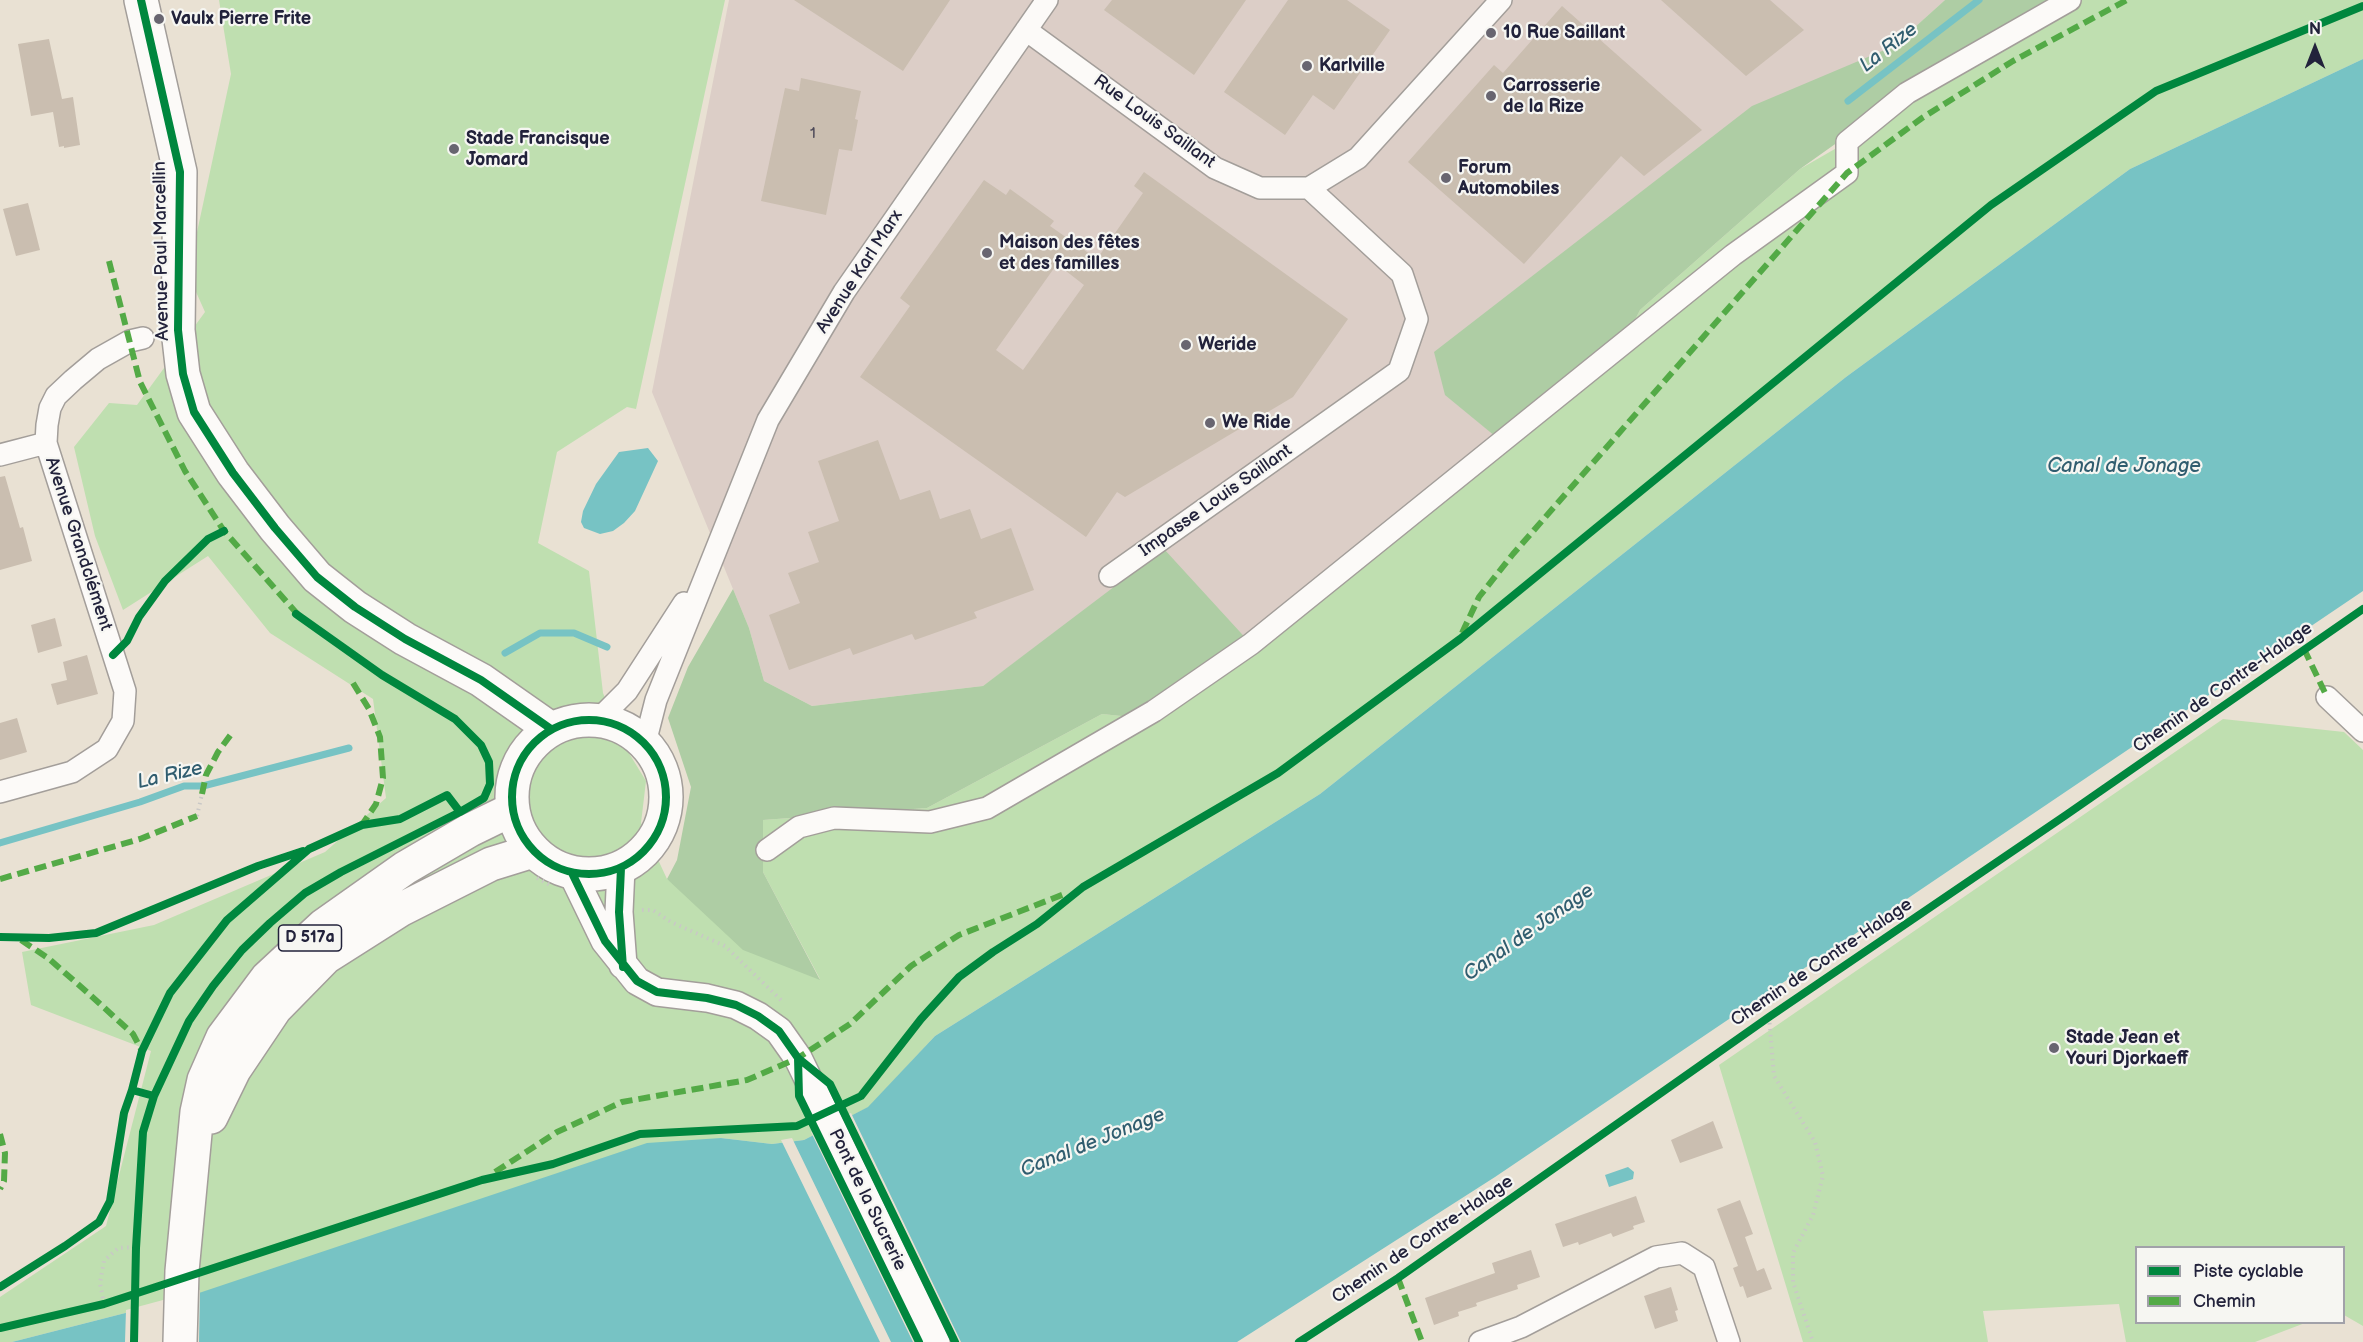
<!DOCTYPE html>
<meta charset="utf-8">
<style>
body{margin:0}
#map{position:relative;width:2363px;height:1342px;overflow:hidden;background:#e9e1d3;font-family:"Balsamiq Sans",sans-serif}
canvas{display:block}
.legend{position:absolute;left:2135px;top:1246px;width:210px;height:78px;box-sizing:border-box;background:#f6f6f2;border:2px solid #a1a1a9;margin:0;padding:8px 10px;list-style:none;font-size:18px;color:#22223b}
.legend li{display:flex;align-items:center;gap:12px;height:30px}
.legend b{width:30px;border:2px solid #a1a1a9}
.north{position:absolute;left:2285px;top:18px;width:60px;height:60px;-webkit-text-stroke:4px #f6f6f2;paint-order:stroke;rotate:0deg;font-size:16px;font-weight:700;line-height:24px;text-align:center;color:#22223b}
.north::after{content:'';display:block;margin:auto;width:21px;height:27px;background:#22223b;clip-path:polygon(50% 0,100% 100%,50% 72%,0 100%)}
</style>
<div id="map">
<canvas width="2363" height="1342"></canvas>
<ul class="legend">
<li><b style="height:8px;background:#00873e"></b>Piste cyclable</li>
<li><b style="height:8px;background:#53aa46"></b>Chemin</li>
</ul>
<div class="north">N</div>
</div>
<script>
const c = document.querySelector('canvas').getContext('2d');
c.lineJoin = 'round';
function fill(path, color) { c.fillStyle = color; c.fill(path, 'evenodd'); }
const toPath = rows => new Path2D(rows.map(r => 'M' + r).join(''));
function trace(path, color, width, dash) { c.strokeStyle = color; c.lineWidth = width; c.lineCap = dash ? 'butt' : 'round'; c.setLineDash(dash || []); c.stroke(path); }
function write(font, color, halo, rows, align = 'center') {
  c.font = font + ' "Balsamiq Sans",sans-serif'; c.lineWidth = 4.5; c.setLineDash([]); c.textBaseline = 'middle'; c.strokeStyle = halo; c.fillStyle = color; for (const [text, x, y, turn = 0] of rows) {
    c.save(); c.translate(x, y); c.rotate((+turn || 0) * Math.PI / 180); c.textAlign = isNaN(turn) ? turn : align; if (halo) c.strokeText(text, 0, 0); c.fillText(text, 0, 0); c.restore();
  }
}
fill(toPath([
 [729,0,1945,0,1583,328,1446,394,1507,446,1253,647,1131,577,983,686,812,706,764,681,749,628,652,392]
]), '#dccec7');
fill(toPath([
 [219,0,725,0,636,409,627,407,557,452,538,543,589,571,603,693,624,745,646,781,641,823,667,879,820,979,763,872,763,820,927,808,1102,714,1161,720,1614,361,1640,310,1800,169,1847,142,2070,0,2363,0,2363,59,2130,169,1846,377,1320,794,935,1036,869,1107,804,1140,772,1144,721,1138,184,1298,12,1342,0,1342,0,1297,106,1226,151,1051,31,1005,22,952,154,925,325,852,386,798,373,699,270,633,208,556,123,610,95,536,74,447,109,403,137,405,205,312,188,274,231,74],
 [2223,719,2344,732,2363,750,2363,1326,2344,1315,2344,1248,2136,1248,2136,1322,2305,1323,2255,1342,2126,1342,2119,1304,1983,1311,1988,1342,1803,1342,1719,1065]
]), '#bfdfb0');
fill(toPath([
 [1945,0,2070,0,1907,93,1800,169,1640,310,1614,361,1507,446,1445,395,1434,352,1752,106,1894,46],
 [1164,549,1251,644,1160,720,1102,714,927,808,763,820,763,872,820,980,743,950,667,879,677,860,691,787,668,718,688,667,733,589,749,628,764,681,812,706,983,686]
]), '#aecda4');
fill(toPath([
 [2363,59,2363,591,1495,1177,1237,1342,12,1342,184,1298,647,1143,721,1138,772,1144,804,1140,868,1107,935,1036,1320,794,1846,377,2130,169],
 [648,448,658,461,635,511,624,523,613,531,600,534,584,528,581,522,583,511,596,484,619,452],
 [1628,1167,1634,1172,1633,1179,1609,1187,1605,1175]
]), '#77c3c4');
fill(toPath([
 [851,1113,961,1342,913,1342,811,1132],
 [792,1138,891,1342,880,1342,781,1140],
 [200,1290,199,1342,125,1342,126,1310]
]), '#e9e1d3');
trace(toPath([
 [1848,101,1979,0],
 [505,653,540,633,574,633,607,647],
 [0,843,140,802,184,786,203,786,349,748]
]), '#77c3c4', 7);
fill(toPath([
 [794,0,950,0,903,71],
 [1112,0,1246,0,1194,75,1104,10],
 [1288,0,1347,0,1390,30,1334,110,1313,95,1285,135,1224,92],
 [1661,0,1770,0,1804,30,1746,76],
 [1562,6,1702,130,1644,176,1621,156,1524,264,1408,162,1494,65,1503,73],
 [49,39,62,99,73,97,80,145,64,148,64,146,59,147,53,112,31,116,18,44],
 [801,78,861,91,855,119,858,120,852,151,839,149,826,215,761,201,785,88,799,91],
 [1144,172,1348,319,1293,397,1125,497,1117,492,1086,537,860,377,910,306,900,298,984,180,1006,195,1010,189,1028,202,1054,221,1050,226,1097,259,1143,193,1134,186],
 [1057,264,1084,285,1023,370,996,350],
 [28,203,40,250,16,256,3,209],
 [878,440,900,500,930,490,940,519,970,509,981,539,1011,528,1034,590,974,612,977,618,915,640,912,634,853,655,850,648,789,670,769,615,800,603,788,573,819,562,808,532,839,521,818,461],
 [5,476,20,528,23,527,32,561,0,570,0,477],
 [55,618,62,646,38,653,31,625],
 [87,655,98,694,57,705,51,684,67,680,63,662],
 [17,718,27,752,0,760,0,723],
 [1713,1121,1723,1148,1680,1163,1671,1140],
 [1636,1196,1645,1222,1633,1226,1634,1229,1613,1237,1611,1233,1579,1245,1578,1242,1563,1247,1555,1224],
 [1740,1200,1753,1234,1745,1237,1757,1271,1764,1268,1772,1289,1747,1298,1743,1286,1740,1287,1733,1268,1738,1266,1717,1209],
 [1531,1250,1540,1277,1517,1285,1518,1289,1476,1303,1477,1306,1458,1312,1459,1316,1434,1325,1425,1298,1495,1273,1492,1263],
 [1671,1287,1678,1310,1675,1311,1678,1321,1655,1329,1644,1296]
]), '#cabeb0');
const minor = toPath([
 [1026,30,1215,168,1260,188,1309,188,1358,158,1501,0],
 [0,455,46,443],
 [1110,576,1399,371,1417,319,1402,274,1309,188],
 [2327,697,2363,731],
 [598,720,627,691,684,603],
 [645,743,656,700,768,420,844,292,1047,0],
 [0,792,72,772,107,749,123,721,125,691,46,443,47,425,50,408,56,396,73,380,98,359,130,341,143,338],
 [767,850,799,827,834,818,930,822,987,808,1154,711,1251,644,1733,255,1847,173,1847,142,1907,93,2070,0],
 [1480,1342,1521,1327,1656,1257,1682,1253,1704,1267,1729,1342]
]);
const tertiary = toPath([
 [621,868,619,912,623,965],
 [572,873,605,941,637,981,657,992,707,998,736,1005,758,1016,779,1031,798,1058,936,1342]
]);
const primary = toPath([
 [141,0,180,172,178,330,183,374,194,412,233,473,275,528,317,577,355,607,405,639,481,680,551,729],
 '512 797a77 77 0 1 1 154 0a77 77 0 1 1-154 0Z',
 [211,1117,234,1070,275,1009,326,957,400,910,491,864,533,851],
 [180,1342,182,1271,197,1112,204,1080,223,1037,267,978,323,926,405,868,470,830,513,809]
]);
trace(minor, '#a39e9a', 24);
trace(tertiary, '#a39e9a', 30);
trace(primary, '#a39e9a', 36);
trace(toPath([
 [197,816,202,794],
 [537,878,552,886],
 [642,910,653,910,671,922,725,946,783,1002],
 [1769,1017,1774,1076,1815,1142,1823,1176,1813,1215,1793,1253,1793,1282,1813,1342],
 [104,1304,100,1283,104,1261,118,1248,137,1247]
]), '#c9c8c6', 4, [1.5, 4.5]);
trace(minor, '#fcfaf8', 21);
trace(tertiary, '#fcfaf8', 27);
trace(primary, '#fcfaf8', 33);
trace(toPath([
 [109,261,140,382,185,471,224,531,300,617],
 [1462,633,1479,597,1513,554,1847,173,1922,118,2013,61,2127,0],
 [2304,649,2327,697],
 [353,683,369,709,380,737,383,778,376,804,362,825],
 [202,794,206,775,218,752,232,733],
 [0,879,140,839,197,816],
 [21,940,48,958,88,993,133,1034,142,1051],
 [0,1134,5,1153,4,1181,0,1189],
 [495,1172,557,1132,622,1102,747,1080,798,1058,850,1024,911,966,959,935,1067,893],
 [1398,1278,1422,1342]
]), '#53aa46', 6, [12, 6]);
trace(toPath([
 [141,0,180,172,178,330,183,374,194,412,233,473,275,528,317,577,355,607,405,639,481,680,551,729],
 [113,655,127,641,139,617,165,581,208,539,224,531],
 '512 797a77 77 0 1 1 154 0a77 77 0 1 1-154 0Z',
 [621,868,619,912,623,967],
 [572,873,605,941,637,981,657,992,707,998,736,1005,758,1016,779,1031,798,1058,830,1084,955,1342],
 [0,937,49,938,96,933,258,866,303,851],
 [798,1058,799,1096,919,1342],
 [154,1096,189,1021,213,986,242,950,270,923,305,893,341,872,460,812],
 [0,1287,65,1246,99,1222,110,1201,124,1113,132,1090],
 [0,1328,104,1304,482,1180,553,1164,640,1134,797,1126,861,1096,921,1019,959,977,993,952,1037,924,1083,887,1278,773,1460,639,1991,205,2156,91,2363,6],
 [134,1342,136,1248,143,1132,154,1096,132,1090,142,1051,170,993,227,920,309,849,362,825,400,819,447,795,460,812,484,798,490,784,489,762,481,745,455,719,382,675,296,614],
 [1299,1342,1398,1278,1769,1017,2066,815,2363,609]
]), '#00873e', 8);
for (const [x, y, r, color] of [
 [159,19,6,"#686570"],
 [1491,33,6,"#686570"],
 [1307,66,6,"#686570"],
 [1491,96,6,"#686570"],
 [454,149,6,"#686570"],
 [1446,178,6,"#686570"],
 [987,253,6,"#686570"],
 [1186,345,6,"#686570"],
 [1210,423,6,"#686570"],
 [2054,1048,6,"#686570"]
]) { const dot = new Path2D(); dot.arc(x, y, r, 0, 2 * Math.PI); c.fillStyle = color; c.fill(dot); trace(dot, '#f6f6f2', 2); }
write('15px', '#4c4958', null, [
 ["1",813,134]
]);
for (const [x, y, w] of [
 [310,938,63]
]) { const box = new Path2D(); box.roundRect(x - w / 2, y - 13, w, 26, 4.5); c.fillStyle = '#f6f6f2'; c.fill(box); trace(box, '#22223b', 1.5); }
write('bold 16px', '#22223b', null, [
 ["D 517a",310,938]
]);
write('bold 18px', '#22223b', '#f6f6f2', [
 ["Vaulx Pierre Frite",171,19],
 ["10 Rue Saillant",1503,33],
 ["Karlville",1319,66],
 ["Carrosserie",1503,86],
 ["de la Rize",1503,107],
 ["Stade Francisque",466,139],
 ["Jomard",466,160],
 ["Forum",1458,168],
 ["Automobiles",1458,189],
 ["Maison des fêtes",999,243],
 ["et des familles",999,264],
 ["Weride",1198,345],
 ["We Ride",1222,423],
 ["Stade Jean et",2066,1038],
 ["Youri Djorkaeff",2066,1059]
], 'left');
write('18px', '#22223b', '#f6f6f2', [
 ["Rue Louis Saillant",1154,122,36],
 ["Avenue Paul Marcellin",162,251,-91],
 ["Avenue Karl Marx",860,272,-57],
 ["Impasse Louis Saillant",1216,501,-35],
 ["Avenue Grandclément",78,544,72],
 ["Chemin de Contre-Halage",2223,688,-35],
 ["Chemin de Contre-Halage",1822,963,-34],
 ["Pont de la Sucrerie",867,1200,64],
 ["Chemin de Contre-Halage",1423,1240,-34]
]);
write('italic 20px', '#305d6f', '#f6f6f2', [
 ["La Rize",1889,48,-38],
 ["Canal de Jonage",2124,467],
 ["La Rize",170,776,-13],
 ["Canal de Jonage",1529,933,-35],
 ["Canal de Jonage",1093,1143,-22]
]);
</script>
